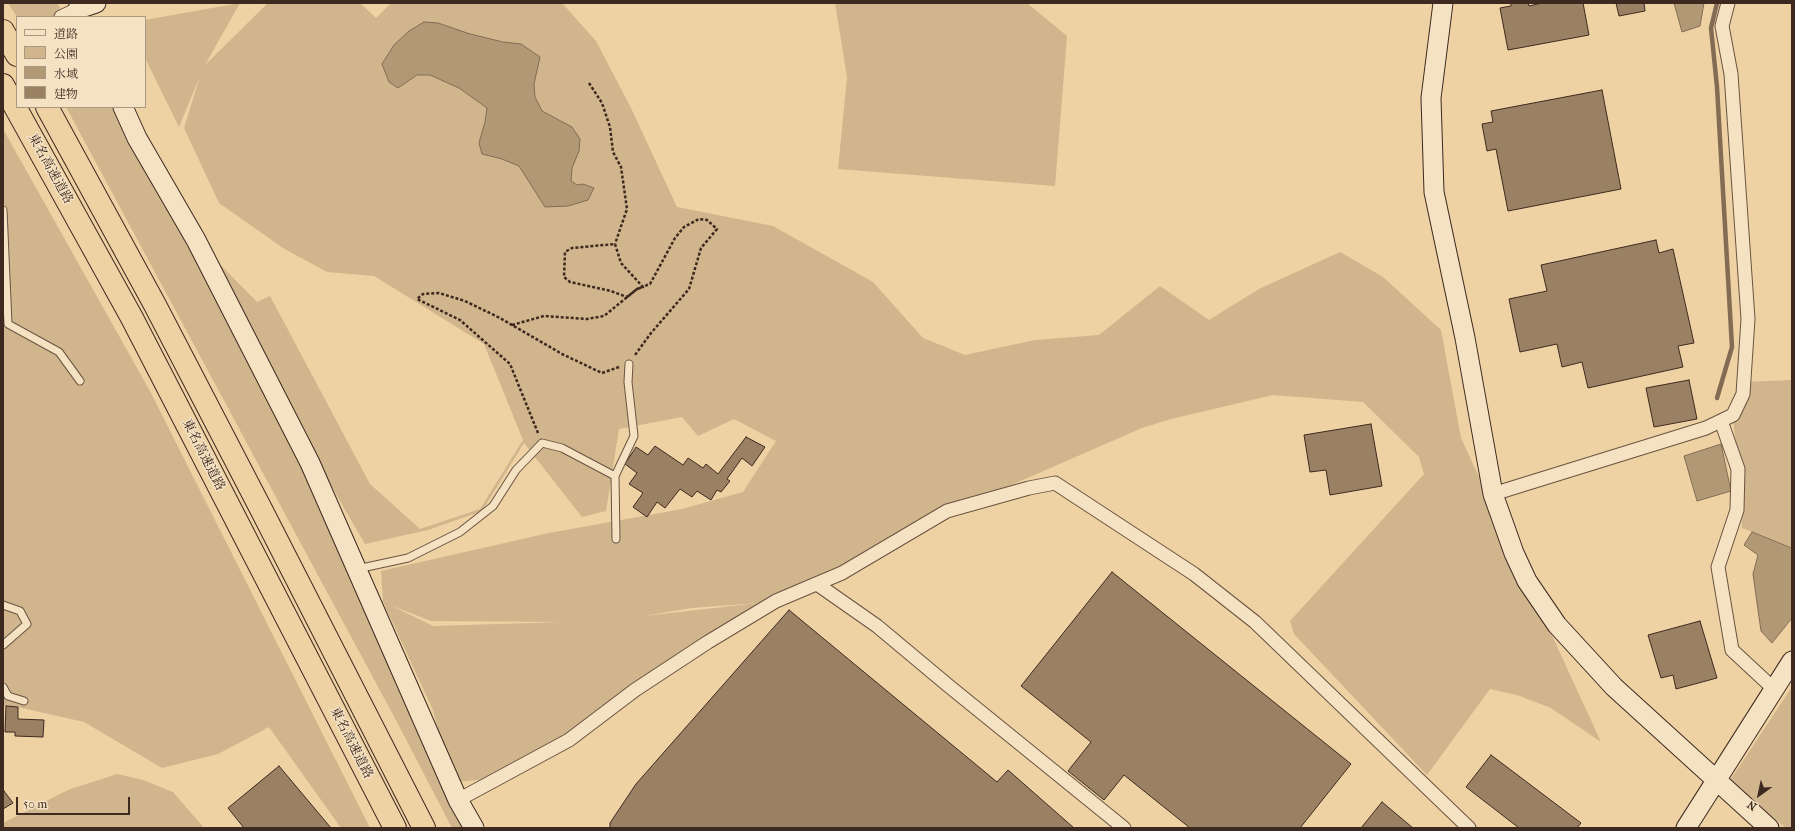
<!DOCTYPE html>
<meta charset="utf-8">
<style>
body{margin:0}
#map{position:relative;width:1795px;height:831px;overflow:hidden;background:#eed2a3;font-family:"IM FELL French Canon","Noto Serif JP",serif}
canvas{display:block}
.frame{position:absolute;inset:0;border:4px solid #3e2920;pointer-events:none}
.legend{position:absolute;left:16px;top:16px;width:130px;height:92px;box-sizing:border-box;background:#f4e2c3;border:1px solid #ab9882;margin:0;padding:5px 7px;list-style:none;font-size:12px;color:#3e2920}
.legend li{display:flex;align-items:center;gap:8px;height:20px}
.legend b{width:20px;border:1px solid #ab9882}
.north{position:absolute;left:1739px;top:775px;width:40px;height:40px;-webkit-text-stroke:3px #f4e2c3;paint-order:stroke;rotate:213deg;font-size:11px;font-weight:700;line-height:16px;text-align:center;color:#3e2920}
.north::after{content:'';display:block;margin:auto;width:14px;height:18px;background:#3e2920;clip-path:polygon(50% 0,100% 100%,50% 72%,0 100%)}
.scale{position:absolute;left:16px;top:797px;width:114px;height:18px;box-sizing:border-box;border:2px solid #3e2920;border-top:0;padding-left:5px;font-size:12px;line-height:14px;white-space:nowrap;color:#3e2920;-webkit-text-stroke:3px #f4e2c3;paint-order:stroke}
</style>
<div id="map">
<canvas width="1795" height="831"></canvas>
<div class="frame"></div>
<ul class="legend">
<li><b style="height:5px;background:#f4e2c3"></b>道路</li>
<li><b style="height:11px;background:#d0b58d"></b>公園</li>
<li><b style="height:11px;background:#b29976"></b>水域</li>
<li><b style="height:11px;background:#9a8164"></b>建物</li>
</ul>
<div class="north">N</div>
<div class="scale">50 m</div>
</div>
<script>
const c = document.querySelector('canvas').getContext('2d');
c.lineJoin = 'round';
function fill(path, color) { c.fillStyle = color; c.fill(path, 'evenodd'); }
const toPath = rows => new Path2D(rows.map(r => 'M' + r).join(''));
function trace(path, color, width, dash) { c.strokeStyle = color; c.lineWidth = width; c.lineCap = dash ? 'butt' : 'round'; c.setLineDash(dash || []); c.stroke(path); }
function write(font, color, halo, rows, align = 'center') {
  c.font = font + ' "IM FELL French Canon","Noto Serif JP",serif'; c.lineWidth = 3; c.setLineDash([]); c.textBaseline = 'middle'; c.strokeStyle = halo; c.fillStyle = color; for (const [text, x, y, turn = 0] of rows) {
    c.save(); c.translate(x, y); c.rotate((+turn || 0) * Math.PI / 180); c.textAlign = isNaN(turn) ? turn : align; if (halo) c.strokeText(text, 0, 0); c.fillText(text, 0, 0); c.restore();
  }
}
fill(toPath([
 [8,3,57,3,65,17,17,17],
 [240,3,205,65,268,3,360,3,376,18,391,3,562,3,596,41,631,108,677,207,773,226,873,282,923,338,965,355,1035,340,1099,335,1160,286,1209,320,1259,289,1340,252,1383,277,1441,330,1461,438,1601,742,1551,708,1517,695,1490,689,1427,775,1294,634,1290,621,1424,474,1419,457,1363,402,1273,395,1171,419,1142,428,929,521,776,601,500,778,455,782,477,828,452,828,397,722,66,107,119,107,196,240,257,302,270,296,370,484,420,529,480,509,523,440,484,344,374,276,327,272,283,248,219,203,184,128,200,76,179,127,145,58,145,20],
 [254,353,365,544,428,530,482,511,524,443,582,517,606,511,619,429,682,417,698,436,734,419,776,441,743,492,682,509,549,533,381,571,383,602,433,710,447,766],
 [758,603,644,616,691,608],
 [390,605,431,621,563,622,433,626],
 [835,3,1027,3,1067,36,1055,186,838,169,847,77],
 [3,129,151,393,370,828,341,828,269,727,218,754,162,768,84,722,18,707,3,706,3,212,9,212,3,202],
 [1792,380,1792,547,1742,528,1733,415,1744,382],
 [1792,687,1792,828,1786,828,1729,782],
 [117,774,143,780,173,792,204,828,3,828,3,823,68,790]
]), '#d0b58d');
const water = toPath([
 [1674,3,1704,3,1700,26,1682,32,1674,3],
 [424,22,438,23,470,34,503,42,521,44,540,57,534,84,535,97,542,111,572,127,580,139,579,151,572,168,571,181,577,185,583,184,594,188,588,200,568,206,545,207,519,166,502,159,482,154,479,143,485,122,487,108,459,88,430,75,417,75,398,88,389,82,382,64,394,45,409,31,424,22],
 [1721,444,1731,491,1697,501,1684,456,1721,444],
 [1752,532,1792,548,1792,618,1772,643,1761,631,1753,574,1758,555,1744,545,1752,532]
]);
fill(water, '#b29976');
trace(water, '#846c54', 1);
trace(toPath([
 [1717,3,1711,28,1717,87,1732,347,1717,398]
]), '#846c54', 4.5);
const building = toPath([
 [1511,3,1528,3,1529,6,1542,3,1583,3,1589,35,1508,50,1500,8,1511,6,1511,3],
 [1616,3,1644,3,1645,11,1619,16,1616,3],
 [1602,90,1621,189,1508,211,1496,149,1487,151,1482,124,1493,122,1491,111,1602,90],
 [1656,240,1659,253,1673,249,1694,343,1678,346,1683,367,1588,388,1582,362,1562,367,1557,344,1520,352,1509,299,1547,291,1541,265,1656,240],
 [1689,380,1697,419,1654,427,1646,388,1689,380],
 [1371,424,1382,486,1330,495,1326,470,1310,472,1304,435,1371,424],
 [746,437,765,447,752,466,742,458,727,479,730,481,721,492,717,490,711,500,697,491,692,497,680,489,665,508,657,502,647,517,633,507,643,493,629,484,637,473,625,464,636,447,648,455,655,446,683,465,688,458,703,468,706,464,718,474,746,437],
 [1112,572,1351,764,1300,828,1190,828,1124,775,1104,800,1068,771,1091,742,1021,686,1112,572],
 [789,610,997,782,1008,770,1074,828,610,828,610,823,636,784,789,610],
 [1700,621,1717,678,1676,689,1673,675,1661,678,1648,635,1700,621],
 [6,706,18,707,18,719,44,720,43,737,15,736,15,732,5,732,6,706],
 [1491,755,1581,823,1577,828,1519,828,1466,787,1491,755],
 [279,766,331,828,244,828,228,808,279,766],
 [4,791,13,803,3,809,3,792,4,791],
 [1382,802,1413,828,1361,828,1382,802]
]);
fill(building, '#9a8164');
trace(building, '#3e2920', 1);
const lane = toPath([
 [3,210,8,324,59,352,80,381],
 [615,476,634,436,628,382,629,364],
 [357,569,408,558,460,532,493,506,516,470,542,443,562,448,615,476,616,539],
 [3,605,20,611,27,624,3,645],
 [3,687,8,696,24,701]
]);
const street = toPath([
 [61,17,78,9],
 [1721,421,1738,469,1737,510,1718,567,1732,650,1774,689],
 [1493,494,1706,428,1733,415,1743,394,1748,319,1731,74,1722,26,1728,3],
 [817,584,877,626,950,687,1124,828],
 [458,800,569,740,635,690,708,642,776,601,842,573,947,511,1029,488,1055,483,1194,574,1255,622,1469,828]
]);
const secondary = toPath([
 [1443,3,1431,98,1434,192,1465,338,1493,494,1514,553,1527,581,1557,625,1614,687,1769,828],
 [78,9,96,3],
 [123,107,137,138,196,240,310,463,458,800,474,828],
 [1686,828,1792,661]
]);
const highway = toPath([
 [3,31,17,55],
 [3,85,132,318,395,828],
 [47,107,155,305,262,511,424,828]
]);
trace(lane, '#6a5341', 9);
trace(street, '#6a5341', 15);
trace(secondary, '#3e2920', 21);
trace(highway, '#3e2920', 24);
trace(toPath([
 [589,83,602,103,610,127,613,152,621,167,627,209,615,244],
 [615,244,621,263,643,287,637,289,627,297,611,291,570,282,564,277,565,252,572,248,615,244],
 [512,325,544,316,587,319,604,316,637,289,650,284,675,238,684,227,699,219,707,220,717,229,701,248,689,289,651,333,635,355],
 [538,433,510,364,460,320,417,299,423,294,439,293,465,301,500,318,562,354,602,373,619,367]
]), '#3e2920', 2.5, [3, 2]);
trace(lane, '#f4e2c3', 7);
trace(street, '#f4e2c3', 13);
trace(secondary, '#f4e2c3', 19);
trace(highway, '#eed2a3', 22);
write('13px', '#3e2920', '#f4e2c3', [
 ["東名高速道路",50,169,61],
 ["東名高速道路",203,455,63],
 ["東名高速道路",351,743,63]
]);
</script>
